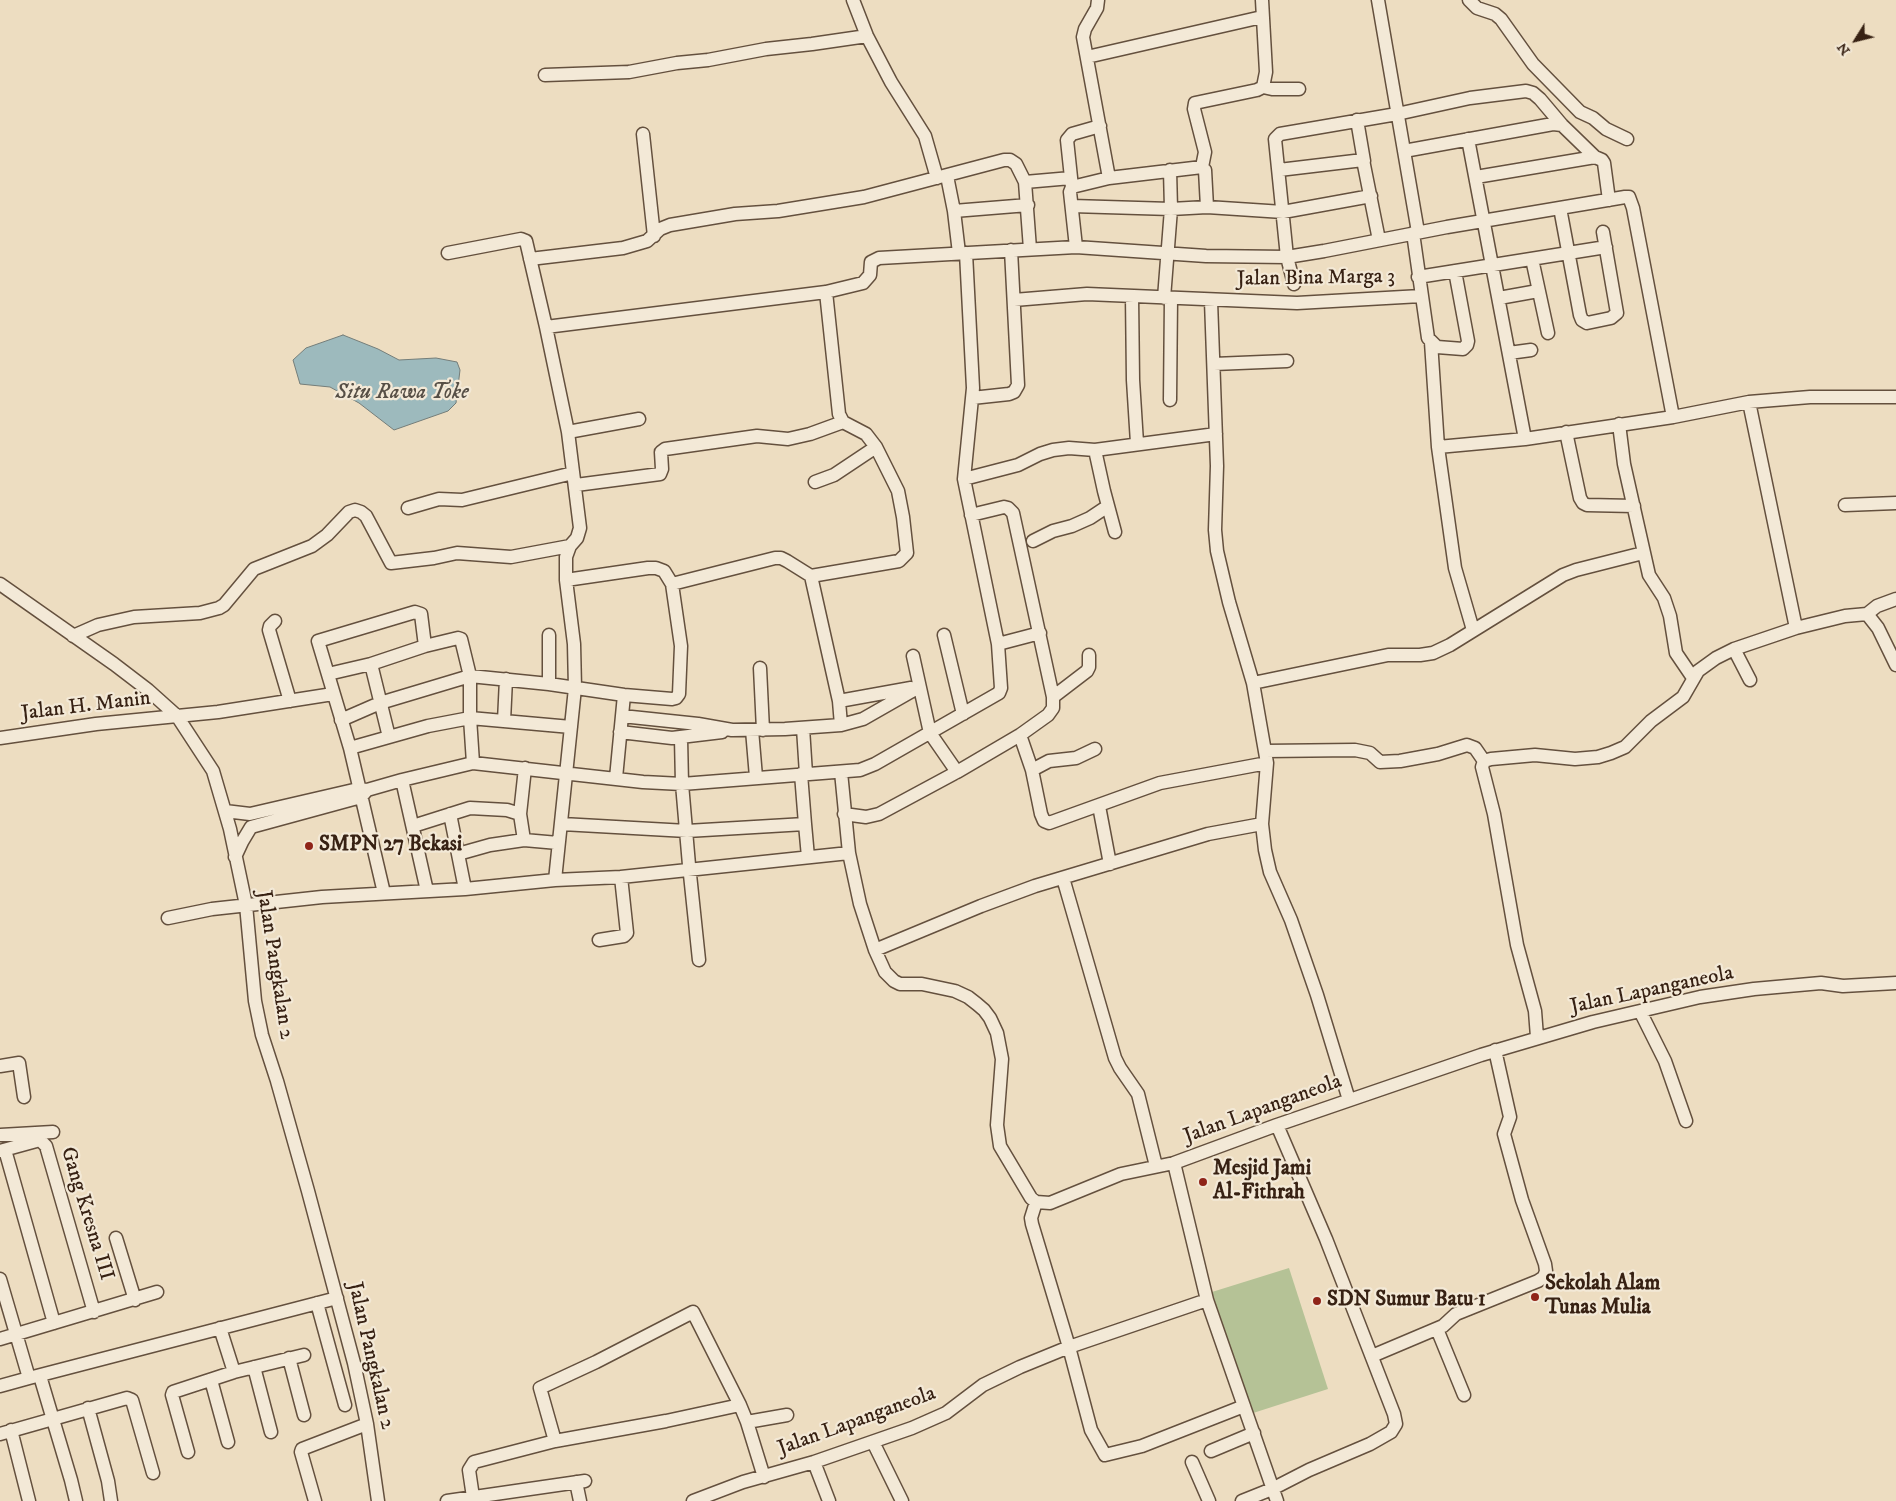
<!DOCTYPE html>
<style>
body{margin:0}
#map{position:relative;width:1896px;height:1501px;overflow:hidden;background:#edddc1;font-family:"IM FELL DW Pica",serif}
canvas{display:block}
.north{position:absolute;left:1831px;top:15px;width:50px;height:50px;-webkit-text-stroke:4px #f3e9d7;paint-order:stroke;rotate:234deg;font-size:14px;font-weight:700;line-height:20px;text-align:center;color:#372113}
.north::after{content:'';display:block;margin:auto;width:18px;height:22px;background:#372113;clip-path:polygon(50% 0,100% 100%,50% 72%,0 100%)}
</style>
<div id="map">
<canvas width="1896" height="1501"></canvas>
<div class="north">N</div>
</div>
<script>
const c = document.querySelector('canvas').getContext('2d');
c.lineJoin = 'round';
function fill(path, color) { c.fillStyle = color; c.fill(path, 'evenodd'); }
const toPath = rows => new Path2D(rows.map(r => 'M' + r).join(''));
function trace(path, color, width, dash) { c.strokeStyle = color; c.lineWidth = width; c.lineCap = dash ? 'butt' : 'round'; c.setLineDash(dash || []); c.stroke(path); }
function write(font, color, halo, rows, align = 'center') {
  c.font = font + ' "IM FELL DW Pica",serif'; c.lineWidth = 4.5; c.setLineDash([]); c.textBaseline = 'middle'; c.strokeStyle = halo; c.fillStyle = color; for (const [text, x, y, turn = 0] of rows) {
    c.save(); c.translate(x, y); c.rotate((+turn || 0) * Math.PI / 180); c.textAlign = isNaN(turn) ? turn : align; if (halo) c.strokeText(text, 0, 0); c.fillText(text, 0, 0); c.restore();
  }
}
fill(toPath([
 [1289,1268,1328,1389,1250,1414,1212,1292]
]), '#b5c296');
const water = toPath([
 [343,335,378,349,399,360,436,358,457,362,460,370,456,403,448,411,394,430,359,403,330,387,300,384,293,360,306,348,343,335]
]);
fill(water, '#9dbabd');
trace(water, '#747d79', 1);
const minor = toPath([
 [853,0,867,36,891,82,925,136,937,178],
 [1098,0,1097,8,1085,29,1083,37,1109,178],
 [1262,0,1266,72,1263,87],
 [1378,0,1418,232],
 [1469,0,1477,8,1495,14,1501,19,1533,64,1580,112,1593,118,1606,129,1627,139],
 [1087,57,1262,17],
 [545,75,629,72,677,63,708,60,766,49,812,44,867,36],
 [1357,120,1364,161],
 [643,134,654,236],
 [1468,139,1525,439],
 [1404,151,1553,124,1562,125],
 [1279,170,1363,160,1379,240],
 [947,176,954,211,959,253],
 [1476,177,1595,157],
 [1025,182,1071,178],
 [1072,187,1067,140,1072,134,1100,126],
 [1072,206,1171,209,1207,207,1283,212,1371,196],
 [1207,207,1205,170,1202,167,1205,152,1194,109,1195,103,1257,90,1263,87,1272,89,1299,89],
 [1560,208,1580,315,1582,320,1587,323,1611,318,1617,313,1603,232],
 [954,211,1028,205],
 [1413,233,1428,338,1437,347,1463,349,1467,345,1468,341,1455,271],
 [1076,247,1070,192,1072,187,1109,178,1202,167],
 [448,253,521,239,526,241,546,327,568,432,580,528,577,538,570,546,566,557,566,580,574,644,575,688,555,880],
 [530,259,623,248,647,241,660,229,670,225,735,214,778,211,864,197,1004,160,1010,160,1016,164,1025,182,1030,249],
 [1532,259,1548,333],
 [1418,277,1606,247],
 [1294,284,1287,257,1275,139,1280,134,1397,114,1470,98,1526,91,1533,93,1540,99,1562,125,1595,157,1602,160,1604,163,1609,200],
 [826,292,839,414,843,422,866,434,876,447,898,491,903,517,907,553,899,561,811,576,839,701,841,725],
 [1132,296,1133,380,1137,443],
 [1164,298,1171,209,1170,170],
 [1499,298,1538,291],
 [1014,300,1087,294,1297,303,1421,296],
 [1211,301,1217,466,1215,530,1217,551,1229,602,1253,683,1267,763,1262,824,1265,850,1270,872,1291,920,1317,995,1349,1100],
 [546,327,826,292,863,283,870,275,871,262,879,258,1076,247,1206,256,1287,257,1324,251,1447,227,1625,197,1629,197,1633,208,1673,417],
 [1431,342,1438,447,1455,568,1473,630],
 [1509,353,1531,350],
 [1214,364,1287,361],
 [972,398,1009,394,1014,392,1018,385,1011,250],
 [1170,400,1171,298],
 [1749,402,1796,628],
 [1619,424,1624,464,1649,575,1664,598,1670,616,1676,653,1693,678],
 [568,432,639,419],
 [1566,432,1580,498,1583,503,1587,505,1634,506],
 [1438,447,1525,439,1673,417,1749,402,1810,397,1896,397],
 [1095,450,1104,491,1115,532],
 [964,479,1018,465,1040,454,1053,450,1069,448,1095,450,1216,434],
 [815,482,834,475,876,447],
 [576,485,660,474,662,469,661,452,665,449,757,436,788,439,810,434,843,422],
 [1845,505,1896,503],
 [408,508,439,499,462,500,573,473],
 [971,515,1004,507,1008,508,1013,513,1053,697],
 [1033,541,1053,531,1072,526,1090,518,1108,506],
 [0,584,114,664,148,690,177,716,213,771,230,829,246,905,255,1001,262,1035,277,1081,308,1191,354,1363,367,1424,378,1501],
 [672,584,775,558,781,558,787,561,811,576],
 [1867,614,1877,606,1896,599],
 [275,621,270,626,269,630,290,701],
 [944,635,963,714],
 [73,636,98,625,134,617,200,613,219,608,224,605,254,569,312,546,327,535,349,512,355,510,361,512,366,516,391,563,434,558,457,553,511,557,570,546],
 [998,644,1040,633],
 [1734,649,1750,680],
 [913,656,930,733,957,772],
 [371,664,389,737],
 [760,668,763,730],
 [328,674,371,664,425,646,458,638,461,639,470,676,470,718,473,763],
 [1253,683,1388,655,1420,655,1433,653,1450,645,1563,575,1576,570,1643,553],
 [549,684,549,635],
 [839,701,911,688],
 [622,716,698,724,732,730,785,729,841,725,863,719,919,687],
 [341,720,380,703,470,676,549,684,624,695,672,699,676,698,679,694,681,646,672,584,664,571,656,568,648,568,566,580],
 [504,721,506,679],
 [803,728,806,774],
 [752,730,756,777],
 [620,732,672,738,722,732],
 [1020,735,1032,770,1041,814,1044,821,1049,823,1160,783,1267,763],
 [0,738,96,724,218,712,333,694],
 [681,738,682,784,689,865,699,960],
 [350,748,428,726,470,718,571,727],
 [1265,751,1355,750,1370,753,1380,762,1400,761,1438,754,1467,745,1475,748,1484,761],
 [1032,770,1049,761,1076,758,1095,749],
 [841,772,849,853,860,904,875,950,885,972,894,981,900,984,922,984,955,991,968,997,977,1004,984,1010,990,1018,997,1033,1002,1059,997,1125,1000,1146,1031,1198,1036,1202,1050,1203,1121,1174,1174,1163],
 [801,774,805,824],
 [616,778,624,695],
 [402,780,427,891],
 [367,790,402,780,473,763,643,782,682,784,860,770,875,764,999,693,1001,688,998,644,964,479,973,388,966,253],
 [1099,806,1110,864],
 [225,811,250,814,358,789,367,790,361,797,251,827,242,842,235,857],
 [450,814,465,889],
 [844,814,866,817,879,814,957,772,1020,735,1048,715,1053,708,1053,697,1087,671,1089,667,1089,655],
 [562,824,687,831,805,824,808,857],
 [413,826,470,808,507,810,520,814],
 [524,840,520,814,525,768],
 [458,854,490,845,524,840,558,843],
 [1063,878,1115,1058,1120,1068,1138,1094,1156,1166],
 [384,893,350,748,318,641,415,612,421,614,425,646],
 [168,918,212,909,322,897,465,889,555,880,621,877,849,853],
 [599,940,624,936,627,933,621,877],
 [875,950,981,906,1035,886,1208,834,1262,824],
 [1640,1011,1665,1061,1686,1121],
 [1537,1037,1535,1011,1517,945,1494,814,1482,767,1484,761,1491,759,1535,755,1575,759,1598,757,1611,753,1625,747,1651,721,1683,697,1698,671,1716,658,1734,649,1796,628,1845,616,1867,614,1878,628,1896,665],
 [0,1066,19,1063,24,1097],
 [0,1135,53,1132],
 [5,1150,54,1323],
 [0,1151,40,1140,46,1146,94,1312],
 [1036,1202,1031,1218,1032,1224,1069,1347,1091,1430,1105,1455,1142,1446,1244,1406],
 [116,1238,135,1300],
 [0,1279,29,1378,337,1298],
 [1207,1300,1277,1501],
 [317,1303,345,1405],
 [220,1328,234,1372],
 [1437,1329,1464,1395],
 [0,1339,157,1292],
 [1372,1356,1443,1326,1456,1314,1538,1281,1544,1277,1546,1271,1545,1264,1522,1200,1504,1134,1510,1117,1495,1050],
 [289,1358,304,1415],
 [254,1367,271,1432],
 [40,1376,71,1480,76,1501],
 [211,1380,228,1442],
 [0,1386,29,1378],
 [88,1408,108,1481,111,1501],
 [747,1422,764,1477],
 [11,1430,29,1501],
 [0,1434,127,1398,132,1400,153,1473],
 [555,1441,540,1388,596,1362,693,1312,740,1405],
 [873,1442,902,1501],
 [1211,1451,1254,1433],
 [188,1452,172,1395,173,1392,234,1372,304,1355],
 [814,1462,829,1501],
 [1192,1462,1209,1501],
 [576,1482,580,1501],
 [473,1497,469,1470,474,1462,555,1441,666,1421,740,1405,747,1422,787,1415],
 [315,1501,301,1452,302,1449,367,1424],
 [447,1501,585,1481],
 [693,1501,743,1482,814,1462,912,1428,946,1413,983,1385,1020,1367,1069,1347,1207,1300,1174,1163,1277,1125,1481,1055,1593,1022,1700,997,1754,989,1821,983,1843,986,1896,983],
 [1242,1501,1272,1489,1309,1470,1370,1444,1391,1432,1396,1424,1394,1414,1326,1239,1277,1125]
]);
trace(minor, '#64503e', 15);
trace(minor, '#f3e9d7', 12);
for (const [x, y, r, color] of [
 [309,846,5,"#8f2418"],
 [1203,1182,5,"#8f2418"],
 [1535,1297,5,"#8f2418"],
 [1317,1301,5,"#8f2418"]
]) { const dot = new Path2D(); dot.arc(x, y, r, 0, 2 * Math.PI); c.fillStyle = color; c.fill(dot); trace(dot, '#f3e9d7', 2); }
write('21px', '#372113', '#f3e9d7', [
 ["Jalan Bina Marga 3",1316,279,-1],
 ["Jalan H. Manin",86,707,-7],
 ["Jalan Pangkalan 2",274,965,81],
 ["Jalan Lapanganeola",1652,991,-12],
 ["Jalan Lapanganeola",1263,1110,-20],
 ["Gang Kresna III",86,1214,73],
 ["Jalan Pangkalan 2",370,1356,77],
 ["Jalan Lapanganeola",857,1422,-20]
]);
write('bold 21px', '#372113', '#f3e9d7', [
 ["SMPN 27 Bekasi",319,846],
 ["Mesjid Jami",1213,1170],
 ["Al-Fithrah",1213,1194],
 ["Sekolah Alam",1545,1285],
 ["Tunas Mulia",1545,1309],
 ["SDN Sumur Batu 1",1327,1301]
], 'left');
write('italic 22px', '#564f46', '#f3e9d7', [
 ["Situ Rawa Toke",402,393]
]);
</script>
